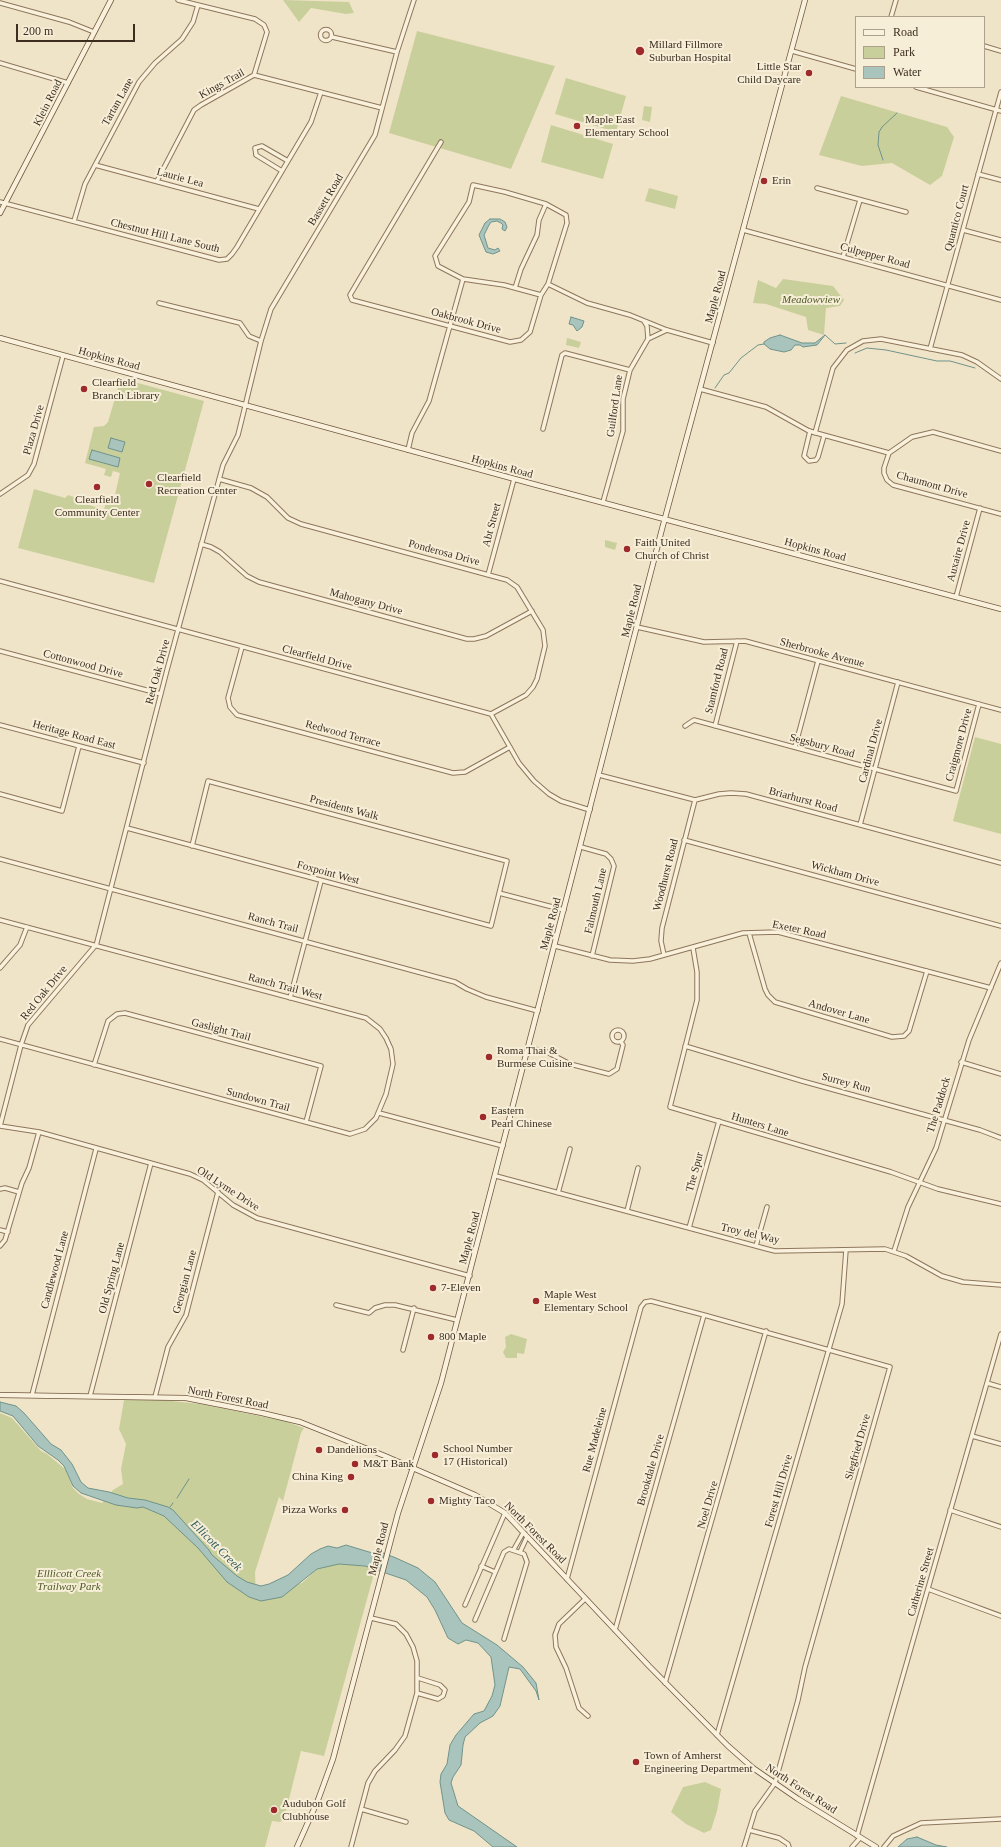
<!DOCTYPE html>
<style>
body{margin:0}
#map{position:relative;width:1001px;height:1847px;overflow:hidden;background:#f0e4c8;font-family:"Times New Roman",serif}
canvas{display:block}
.legend{position:absolute;left:855px;top:16px;width:130px;height:72px;box-sizing:border-box;background:#f7eed8;border:1px solid #ada18e;margin:0;padding:5px 7px;list-style:none;font-size:12px;color:#3d2e20}
.legend li{display:flex;align-items:center;gap:8px;height:20px}
.legend b{width:20px;border:1px solid #ada18e}
.scale{position:absolute;left:16px;top:24px;width:119px;height:18px;box-sizing:border-box;border:2px solid #3d2e20;border-top:0;padding-left:5px;font-size:12px;line-height:14px;white-space:nowrap;color:#3d2e20;-webkit-text-stroke:3px #f7eed8;paint-order:stroke}
</style>
<div id="map">
<canvas width="1001" height="1847"></canvas>
<ul class="legend">
<li><b style="height:5px;background:#faf1dc"></b>Road</li>
<li><b style="height:11px;background:#c9cf9b"></b>Park</li>
<li><b style="height:11px;background:#a9c4bc"></b>Water</li>
</ul>
<div class="scale">200 m</div>
</div>
<script>
const c = document.querySelector('canvas').getContext('2d');
c.lineJoin = 'round';
function fill(path, color) { c.fillStyle = color; c.fill(path, 'evenodd'); }
const toPath = rows => new Path2D(rows.map(r => 'M' + r).join(''));
function trace(path, color, width, dash) { c.strokeStyle = color; c.lineWidth = width; c.lineCap = dash ? 'butt' : 'round'; c.setLineDash(dash || []); c.stroke(path); }
function write(font, color, halo, rows, align = 'center') {
  c.font = font + ' "Times New Roman",serif'; c.lineWidth = 4; c.setLineDash([]); c.textBaseline = 'middle'; c.strokeStyle = halo; c.fillStyle = color; for (const [text, x, y, turn = 0] of rows) {
    c.save(); c.translate(x, y); c.rotate((+turn || 0) * Math.PI / 180); c.textAlign = isNaN(turn) ? turn : align; if (halo) c.strokeText(text, 0, 0); c.fillText(text, 0, 0); c.restore();
  }
}
fill(toPath([
 [283,0,349,2,354,13,346,14,311,8,299,22],
 [417,31,555,66,511,169,389,133],
 [566,78,626,96,616,132,555,114],
 [841,96,947,127,954,137,942,176,930,185,892,163,862,166,819,155],
 [644,106,652,107,650,122,642,120],
 [551,125,613,144,603,179,541,162],
 [649,188,678,196,675,209,645,201],
 [783,279,833,286,844,300,840,306,826,308,824,335,808,330,806,317,766,304,753,303,758,280,776,288],
 [567,338,581,342,579,348,566,345],
 [127,380,204,401,154,583,18,548,34,489,65,498,68,495,74,497,81,502,104,510,107,497,114,499,120,473,113,471,111,477,104,475,106,469,85,463,94,427,104,426,108,422,120,381],
 [605,540,617,543,615,550,605,547],
 [975,737,1001,744,1001,834,953,821],
 [511,1334,527,1339,524,1354,517,1353,517,1358,506,1358,503,1352,506,1347,505,1337],
 [124,1400,162,1400,200,1404,284,1421,304,1428,301,1433,283,1501,279,1497,255,1572,256,1599,302,1583,317,1569,327,1566,339,1564,365,1566,375,1570,324,1756,301,1751,284,1819,280,1822,272,1821,265,1847,0,1847,0,1413,12,1418,41,1451,47,1454,65,1469,73,1488,79,1494,87,1499,102,1503,113,1490,123,1484,121,1469,126,1444,119,1429],
 [705,1782,721,1789,717,1811,711,1830,704,1833,686,1824,671,1812,683,1787]
]), '#c9cf9b');
const water = toPath([
 [490,219,500,219,505,222,507,227,505,231,502,229,503,225,501,223,497,221,491,222,489,225,484,235,488,248,495,250,498,248,500,251,493,254,486,252,479,235,485,223,490,219],
 [571,317,584,321,582,327,577,331,573,325,569,324,571,317],
 [780,335,802,343,815,343,825,335,817,345,803,347,800,345,795,345,791,350,784,352,770,349,764,344,764,342,770,338,780,335],
 [111,438,125,442,122,452,108,448,111,438],
 [92,450,120,458,118,467,89,459,92,450],
 [0,1402,16,1406,24,1413,51,1444,61,1450,72,1464,81,1482,88,1488,109,1492,128,1498,145,1500,168,1507,173,1510,209,1550,212,1555,237,1576,247,1582,261,1586,269,1584,288,1575,311,1554,320,1549,328,1546,337,1548,346,1545,369,1552,374,1553,376,1550,396,1558,418,1568,435,1582,462,1623,497,1645,523,1667,536,1683,539,1700,536,1691,520,1669,509,1667,500,1706,493,1716,480,1723,465,1737,463,1745,461,1765,453,1777,451,1783,458,1806,517,1847,493,1847,474,1831,449,1820,445,1813,440,1782,441,1774,447,1764,450,1745,456,1735,474,1714,484,1711,492,1696,495,1685,491,1657,478,1643,466,1640,458,1644,448,1638,435,1610,427,1597,406,1580,365,1566,339,1564,317,1569,282,1597,261,1601,249,1597,227,1582,198,1548,164,1516,143,1507,137,1508,116,1505,81,1493,73,1486,64,1466,58,1460,38,1446,13,1416,0,1411,0,1402],
 [917,1837,936,1845,947,1847,898,1847,907,1839,917,1837]
]);
fill(water, '#a9c4bc');
trace(water, '#6f938a', 1);
trace(toPath([
 [883,160,878,145,879,132,882,127,897,113],
 [825,335,835,344,846,343],
 [855,353,867,348,886,350,937,361,950,361,975,368],
 [715,388,724,375,729,373,741,358,758,345,764,344],
 [177,1498,189,1479],
 [170,1507,173,1503]
]), '#6f938a', 1);
const street = toPath([
 [178,0,255,19,264,25,267,32,254,75],
 [0,3,69,22,94,32],
 [891,17,896,0],
 '320.5 35a5.5 5.5 0 1 1 11 0a5.5 5.5 0 1 1-11 0Z',
 [332,37,397,52],
 [984,46,1001,51],
 [792,51,856,69],
 [0,63,68,83],
 [254,75,382,108],
 [916,87,1001,111],
 [441,142,350,295,352,300,510,342,521,340,530,332,541,295,548,284,587,303,630,315,667,330,713,343],
 [95,165,259,209],
 [282,171,256,155,255,148,262,146,288,161],
 [978,174,1001,180],
 [157,181,194,110,201,105,254,75],
 [817,188,906,212],
 [0,202,219,260,227,259,232,254,237,247,311,122,321,92],
 [74,221,85,184,139,82,155,63,182,39,193,22,198,5],
 [743,230,1001,300],
 [963,230,1001,240],
 [843,257,860,200],
 [515,288,521,269,537,235,539,220,546,204],
 [541,295,504,285,463,279,438,266,435,256,469,202,473,185,505,192,546,204,566,215,567,223,548,284],
 [159,303,240,323,249,336,261,341],
 [644,321,647,326,648,339],
 [930,349,1001,92],
 [700,389,766,407,809,431,889,453],
 [543,429,562,355,565,353,630,370],
 [810,431,804,456,809,461,816,460,818,457,824,436],
 [815,433,833,368,847,350,863,341,881,339,962,355,977,362,1001,379],
 [408,450,412,433,429,401,463,279],
 [889,453,884,468,884,473,887,480,893,485,1001,514],
 [889,453,912,437,933,432,1001,451],
 [219,479,251,488,267,497,288,518,301,524,507,580,517,587,543,630,545,646,537,679,533,687,526,695,491,714],
 [0,494,28,475,34,464,63,356],
 [603,502,623,431,623,399,630,370,648,339,667,330],
 [201,544,211,547,220,552,247,576,259,582,467,639,474,639,486,636,532,611],
 [488,575,514,479],
 [0,581,491,714,519,763,534,781,549,794,561,801,590,810],
 [956,597,980,508],
 [637,627,704,642,745,641,1001,710],
 [242,647,228,698,230,707,237,715,453,773,465,772,510,747],
 [0,651,161,694],
 [0,725,144,763],
 [685,726,694,720,956,791,979,704],
 [715,726,737,641],
 [795,747,818,661],
 [599,775,695,800,719,794,731,793,746,794,1001,863],
 [0,794,62,811,79,746],
 [860,825,898,682],
 [127,828,491,926,507,861,208,781,192,846],
 [684,840,1001,926],
 [581,847,606,854,611,859,614,866,592,956],
 [0,859,455,982,467,989,486,997,538,1011],
 [499,893,564,910],
 [0,920,366,1018,380,1029,386,1038,391,1049,393,1064,386,1094,376,1118,365,1129,350,1134,0,1039],
 [749,933,765,989,768,995,775,1002,892,1037,904,1036,909,1031,927,971],
 [96,946,167,670,223,465,238,435,261,341,271,309,375,135,397,52,414,0],
 [555,946,610,960,633,961,650,959,743,933,778,932,991,988],
 [693,948,697,972,697,1000,670,1107,891,1172,938,1189,1001,1204],
 [664,955,661,941,662,928,695,800],
 [0,968,20,945,27,927],
 [290,998,321,881],
 '612 1036a6 6 0 1 1 12 0a6 6 0 1 1-12 0Z',
 [685,1046,802,1081,980,1130,1001,1138],
 [528,1048,545,1051,570,1064,609,1074,617,1069,623,1045,621,1042],
 [961,1062,1001,1074],
 [94,1065,108,1021,117,1014,125,1013,203,1034,321,1066,306,1122],
 [379,1113,503,1146],
 [0,1126,39,1132,190,1174,203,1180,233,1205,257,1218,470,1276],
 [0,1126,21,1045,28,1025,95,946],
 [496,1176,767,1249,775,1251,885,1249,906,1256,942,1276,963,1282,1001,1285],
 [0,1189,5,1188,19,1192],
 [558,1193,570,1149],
 [627,1211,638,1168],
 [689,1228,719,1121],
 [0,1230,8,1232],
 [0,1246,5,1240,22,1183,29,1168,39,1132],
 [756,1246,767,1207],
 [894,1251,908,1207,936,1148,969,1040,1001,963],
 [336,1305,369,1313,375,1308,385,1305,395,1305,457,1320],
 [403,1350,414,1308],
 [987,1383,1001,1387],
 [32,1395,96,1149],
 [90,1396,151,1163],
 [155,1397,168,1347,186,1315,218,1192],
 [972,1436,1001,1444],
 [950,1510,1001,1527],
 [514,1549,523,1533],
 [520,1552,527,1537],
 [481,1566,495,1572],
 [567,1579,641,1307,645,1302,651,1301,704,1315,890,1367,805,1667,798,1700,775,1783,755,1811,744,1847],
 [928,1589,1001,1616],
 [585,1599,559,1624,555,1635,556,1647,566,1668,579,1708,588,1716],
 [465,1605,505,1513],
 [475,1620,504,1552,509,1549,524,1554,527,1562,504,1639],
 [615,1630,704,1315],
 [665,1683,766,1331],
 [417,1693,438,1699,443,1696,445,1690,440,1685,418,1678],
 [717,1735,842,1304,846,1250],
 [361,1809,406,1822],
 [749,1830,779,1838,788,1844,789,1847],
 [857,1836,1001,1334],
 [351,1847,368,1783,375,1771,395,1750,405,1736,417,1693,417,1661,413,1647,406,1634,396,1624,371,1618],
 [852,1847,860,1838],
 [884,1847,893,1836,921,1823,1001,1819]
]);
const secondary = toPath([
 [0,213,111,0],
 [0,338,533,484,1001,609],
 [0,1395,186,1398,262,1413,300,1422,385,1456,475,1495,505,1513,649,1666,728,1746,753,1768,798,1799,876,1847],
 [297,1847,318,1800,333,1759,398,1513,441,1383,662,529,805,0]
]);
trace(street, '#8d765c', 5.5);
trace(secondary, '#6f573f', 6);
trace(street, '#faf1dc', 3.5);
trace(secondary, '#faf1dc', 4.5);
for (const [x, y, r, color] of [
 [640,51,5,"#9e2a2b"],
 [809,73,4,"#9e2a2b"],
 [577,126,4,"#9e2a2b"],
 [764,181,4,"#9e2a2b"],
 [84,389,4,"#9e2a2b"],
 [149,484,4,"#9e2a2b"],
 [97,487,4,"#9e2a2b"],
 [627,549,4,"#9e2a2b"],
 [489,1057,4,"#9e2a2b"],
 [483,1117,4,"#9e2a2b"],
 [433,1288,4,"#9e2a2b"],
 [536,1301,4,"#9e2a2b"],
 [431,1337,4,"#9e2a2b"],
 [319,1450,4,"#9e2a2b"],
 [435,1455,4,"#9e2a2b"],
 [355,1464,4,"#9e2a2b"],
 [351,1477,4,"#9e2a2b"],
 [431,1501,4,"#9e2a2b"],
 [345,1510,4,"#9e2a2b"],
 [636,1762,4,"#9e2a2b"],
 [274,1810,4,"#9e2a2b"]
]) { const dot = new Path2D(); dot.arc(x, y, r, 0, 2 * Math.PI); c.fillStyle = color; c.fill(dot); trace(dot, '#f7eed8', 1.5); }
write('11px', '#3d2e20', '#f7eed8', [
 ["Millard Fillmore",649,45],
 ["Suburban Hospital",649,58],
 ["Little Star",801,67,"right"],
 ["Child Daycare",801,80,"right"],
 ["Maple East",585,120],
 ["Elementary School",585,133],
 ["Erin",772,181],
 ["Clearfield",92,383],
 ["Branch Library",92,396],
 ["Clearfield",157,478],
 ["Recreation Center",157,491],
 ["Clearfield",97,500,"center"],
 ["Community Center",97,513,"center"],
 ["Faith United",635,543],
 ["Church of Christ",635,556],
 ["Roma Thai &",497,1051],
 ["Burmese Cuisine",497,1064],
 ["Eastern",491,1111],
 ["Pearl Chinese",491,1124],
 ["7-Eleven",441,1288],
 ["Maple West",544,1295],
 ["Elementary School",544,1308],
 ["800 Maple",439,1337],
 ["School Number",443,1449],
 ["17 (Historical)",443,1462],
 ["Dandelions",327,1450],
 ["M&T Bank",363,1464],
 ["China King",343,1477,"right"],
 ["Mighty Taco",439,1501],
 ["Pizza Works",337,1510,"right"],
 ["Town of Amherst",644,1756],
 ["Engineering Department",644,1769],
 ["Audubon Golf",282,1804],
 ["Clubhouse",282,1817]
], 'left');
write('11px', '#3d2e20', '#f7eed8', [
 ["Kings Trail",222,84,-29],
 ["Tartan Lane",118,102,-61],
 ["Klein Road",48,103,-63],
 ["Laurie Lea",180,178,15],
 ["Bassett Road",326,200,-59],
 ["Quantico Court",957,218,-75],
 ["Chestnut Hill Lane South",165,236,14],
 ["Culpepper Road",875,256,15],
 ["Maple Road",716,297,-75],
 ["Oakbrook Drive",466,321,15],
 ["Hopkins Road",109,359,15],
 ["Guilford Lane",615,406,-82],
 ["Plaza Drive",34,430,-74],
 ["Hopkins Road",502,467,15],
 ["Chaumont Drive",932,485,16],
 ["Abt Street",492,525,-75],
 ["Hopkins Road",815,550,15],
 ["Auxaire Drive",959,551,-75],
 ["Ponderosa Drive",444,553,15],
 ["Mahogany Drive",366,602,15],
 ["Maple Road",632,611,-76],
 ["Sherbrooke Avenue",822,653,15],
 ["Clearfield Drive",317,658,15],
 ["Cottonwood Drive",83,664,15],
 ["Red Oak Drive",158,672,-75],
 ["Stamford Road",717,681,-76],
 ["Redwood Terrace",343,734,15],
 ["Heritage Road East",74,735,15],
 ["Craigmore Drive",959,745,-75],
 ["Segsbury Road",822,746,15],
 ["Cardinal Drive",871,751,-75],
 ["Briarhurst Road",803,800,15],
 ["Presidents Walk",344,808,15],
 ["Foxpoint West",328,873,15],
 ["Wickham Drive",845,874,15],
 ["Woodhurst Road",666,875,-76],
 ["Falmouth Lane",596,901,-77],
 ["Ranch Trail",273,923,15],
 ["Maple Road",551,924,-75],
 ["Exeter Road",799,930,12],
 ["Ranch Trail West",285,987,15],
 ["Red Oak Drive",44,993,-51],
 ["Andover Lane",839,1012,16],
 ["Gaslight Trail",221,1030,15],
 ["Surrey Run",846,1083,15],
 ["Sundown Trail",258,1100,15],
 ["The Paddock",939,1105,-73],
 ["Hunters Lane",760,1125,17],
 ["The Spur",695,1172,-75],
 ["Old Lyme Drive",228,1189,33],
 ["Troy del Way",750,1234,13],
 ["Maple Road",470,1238,-75],
 ["Candlewood Lane",55,1270,-75],
 ["Old Spring Lane",112,1278,-75],
 ["Georgian Lane",185,1282,-75],
 ["North Forest Road",228,1398,11],
 ["Rue Madeleine",595,1440,-75],
 ["Siegfried Drive",858,1447,-74],
 ["Brookdale Drive",651,1470,-74],
 ["Forest Hill Drive",779,1491,-74],
 ["Noel Drive",708,1505,-74],
 ["North Forest Road",535,1533,45],
 ["Maple Road",379,1549,-76],
 ["Catherine Street",921,1582,-74],
 ["North Forest Road",801,1789,33]
]);
write('italic 11px', '#4d5a26', '#f7eed8', [
 ["Meadowview",811,300],
 ["Elllicott Creek",69,1574],
 ["Trailway Park",69,1587]
]);
write('italic 12px', '#2f5d5a', '#f7eed8', [
 ["Ellicott Creek",216,1546,45]
]);
</script>
